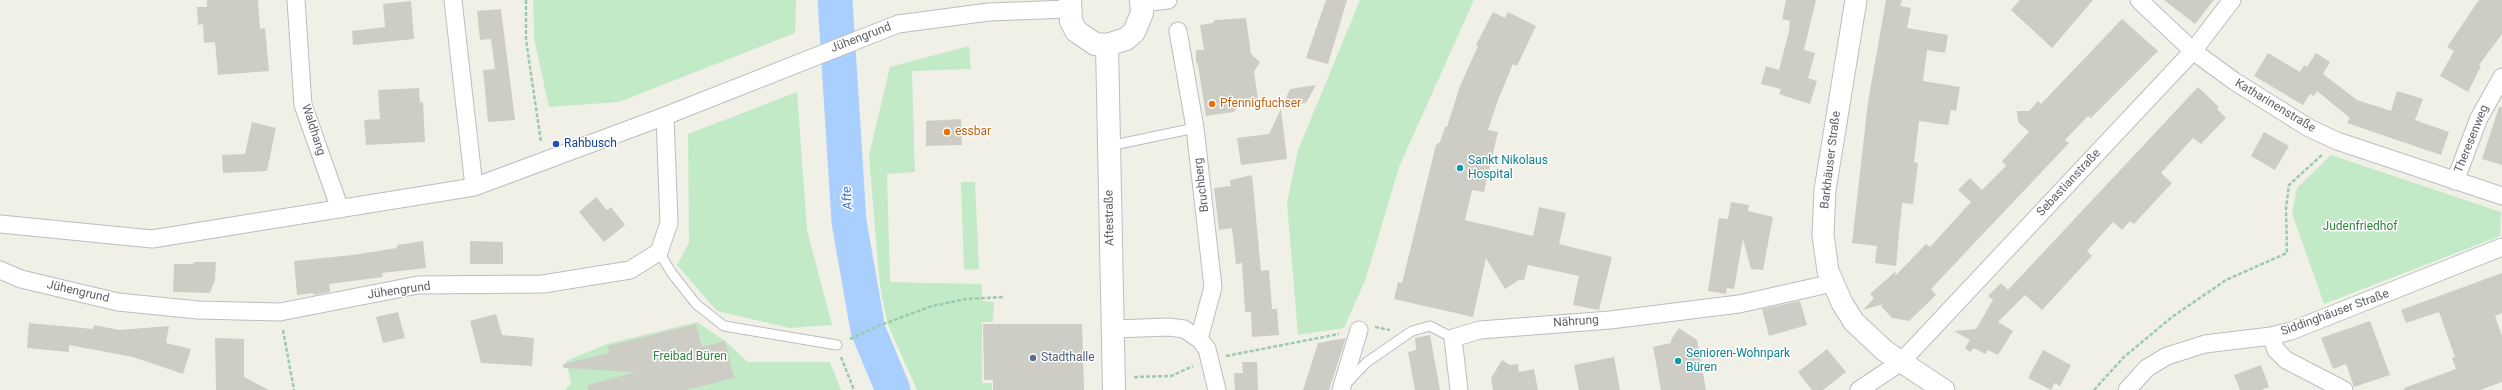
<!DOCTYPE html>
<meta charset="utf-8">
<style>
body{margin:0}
canvas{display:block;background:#f1f0e7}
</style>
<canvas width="2502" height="390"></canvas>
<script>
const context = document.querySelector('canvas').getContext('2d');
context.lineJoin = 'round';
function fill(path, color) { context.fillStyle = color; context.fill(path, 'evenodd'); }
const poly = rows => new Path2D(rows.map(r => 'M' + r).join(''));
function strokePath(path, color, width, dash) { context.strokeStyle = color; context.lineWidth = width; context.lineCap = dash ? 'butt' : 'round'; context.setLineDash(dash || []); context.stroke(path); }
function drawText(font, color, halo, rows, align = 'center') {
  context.font = font + ' Roboto,sans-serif'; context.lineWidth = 3; context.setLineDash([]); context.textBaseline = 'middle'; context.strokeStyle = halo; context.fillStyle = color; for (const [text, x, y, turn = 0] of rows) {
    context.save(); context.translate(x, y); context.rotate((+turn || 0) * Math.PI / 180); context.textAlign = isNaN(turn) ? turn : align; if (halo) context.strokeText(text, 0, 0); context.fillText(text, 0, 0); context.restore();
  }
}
const green = poly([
 [533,0,796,0,795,33,619,102,549,107,534,38],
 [1360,0,1474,0,1399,167,1366,278,1344,328,1298,335,1287,203,1298,150],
 [969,46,971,69,912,71,915,172,887,174,890,282,982,284,982,301,994,302,993,322,982,322,982,383,992,383,992,390,917,390,888,325,882,297,879,277,869,155,890,67],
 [797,92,807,230,832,325,790,328,717,311,677,265,689,243,688,134],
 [2331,155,2501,212,2500,236,2324,304,2292,213,2297,188],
 [961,182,975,182,979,269,964,270],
 [697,322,725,341,748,362,830,362,841,390,565,390,571,383,566,361,607,344]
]);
const river = poly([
 [835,0,849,222,868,330,893,390]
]);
const building = poly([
 [207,0,258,0,260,29,265,28,269,71,218,75,215,42,204,43,203,24,198,25,197,7,207,7],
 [1326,0,1347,0,1328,64,1306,58],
 [1786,0,1816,0,1804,50,1815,53,1808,78,1817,81,1810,104,1779,94,1781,89,1761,84,1766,66,1779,70,1789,31,1790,21,1782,19],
 [1886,0,1902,0,1900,6,1911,8,1907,28,1948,35,1945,53,1927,50,1923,81,1960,87,1956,111,1951,110,1948,125,1919,121,1914,162,1918,163,1913,204,1902,203,1896,266,1875,263,1877,246,1852,243,1868,102],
 [2020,0,2093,0,2052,48,2011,10],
 [2164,0,2214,0,2195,24],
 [2479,0,2502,0,2502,34,2479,65,2481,66,2468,92,2440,76,2454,51,2447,47],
 [411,1,414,39,353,45,352,31,385,27,383,4],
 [501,9,515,120,488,122,483,70,495,69,491,39,480,40,477,11],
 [1493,12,1505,18,1508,12,1536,26,1517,66,1513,64,1498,100,1488,130,1498,132,1484,192,1472,190,1465,220,1533,236,1539,207,1566,213,1559,244,1612,257,1599,310,1573,305,1579,276,1528,265,1524,280,1519,280,1505,289,1486,258,1473,317,1394,299,1398,282,1402,283,1436,145,1440,142,1445,127,1447,127,1460,86,1478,46,1476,45],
 [1246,18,1251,54,1260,62,1254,72,1258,99,1242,102,1234,112,1206,116,1198,65,1196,62,1196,50,1204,50,1200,25,1213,23,1215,20],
 [2122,19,2158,51,2091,118,2088,116,2065,140,2069,143,1931,289,1936,295,1909,321,1892,318,1881,306,1883,304,1863,310,1874,298,1870,294,1896,271,1895,276,1926,244,1930,247,1971,202,1958,190,1970,178,1982,190,2006,166,2002,161,2029,132,2018,122,2017,111,2029,111,2038,101,2041,104],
 [2268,53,2300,72,2304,65,2307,67,2316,53,2330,62,2323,74,2357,100,2391,111,2397,91,2423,99,2415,120,2449,132,2441,155,2347,123,2350,118,2317,91,2314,96,2310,94,2303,105,2254,76],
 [1316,85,1306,103,1282,107,1290,89],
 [2198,87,2219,107,2217,109,2226,118,2201,144,2193,138,2161,173,2172,183,2134,224,2130,221,2122,230,2113,222,2087,251,2092,256,2042,310,2025,295,1998,322,2013,331,1998,355,1988,350,1985,354,1974,348,1970,352,1965,348,1970,340,1954,331,1976,329,1993,300,1988,296,2001,283,2008,290],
 [419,88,420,103,423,102,425,142,366,145,364,120,380,119,378,90],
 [2499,107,2502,107,2502,165,2482,159],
 [1281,109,1287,159,1241,165,1237,138,1269,134],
 [961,119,962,145,926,146,926,121],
 [252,122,276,128,267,171,223,173,222,155,245,154],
 [2264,132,2289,146,2275,170,2251,156],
 [1252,175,1261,271,1269,270,1272,309,1277,309,1279,335,1252,337,1251,312,1245,312,1242,263,1236,264,1232,228,1219,230,1214,188,1231,186,1230,180],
 [596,197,607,210,611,207,625,225,604,242,579,212],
 [1731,202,1749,205,1748,211,1773,217,1763,270,1751,269,1743,239,1734,289,1727,288,1726,294,1708,291,1719,218,1728,219],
 [423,241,426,268,382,273,383,277,329,284,330,292,313,295,313,293,297,295,294,261,353,255,397,248,397,245],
 [470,241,503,242,503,264,470,264],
 [193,262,216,262,215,280,210,293,173,292,174,264,194,264],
 [2502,273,2502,313,2495,316,2502,336,2502,382,2480,390,2404,390,2404,388,2456,369,2452,358,2455,357,2439,312,2406,323,2401,310],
 [1800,301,1807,325,1769,336,1762,309],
 [398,312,405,338,383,343,376,317],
 [496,314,502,335,534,338,532,366,481,363,470,321],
 [2370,321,2390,375,2354,387,2346,364,2333,369,2321,338],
 [29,323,93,329,94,325,119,330,169,326,166,343,191,349,183,374,133,357,69,345,69,352,27,348],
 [696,324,702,347,725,341,734,378,686,390,588,390,588,385,636,372,564,368,563,364,609,353,608,346],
 [983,324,1082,324,1084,390,993,390,993,380,984,380],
 [1679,328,1697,340,1706,390,1661,390,1653,347,1671,343,1671,340],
 [1430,335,1440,390,1415,390,1408,352,1416,350,1415,338],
 [215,338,244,339,244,377,269,390,216,390],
 [1346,338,1329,390,1303,390,1318,343],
 [1827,349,1846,372,1823,390,1812,390,1798,372],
 [2043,350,2071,365,2060,386,2055,383,2051,390,2028,378],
 [1614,357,1620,390,1579,390,1574,365],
 [1502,360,1510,365,1518,364,1519,372,1534,369,1538,390,1493,390,1491,378],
 [1242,362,1257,362,1258,390,1235,390,1234,373,1243,373],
 [2261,365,2269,387,2261,390,2240,390,2234,375]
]);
const path = poly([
 [526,0,526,40,541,142],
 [1375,327,1390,330],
 [283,330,294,390],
 [850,339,881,325,932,306,966,299,1004,297],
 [1226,356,1339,334],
 [841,357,854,390],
 [1134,377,1171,376,1193,366],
 [2094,390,2124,357,2172,317,2226,280,2287,253,2286,208,2289,185,2323,154]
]);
const service = poly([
 [1109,146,1195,128],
 [659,252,671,272,696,304,724,326,837,345],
 [1347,383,1367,362,1412,331,1430,326,1453,338]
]);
const minor = poly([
 [296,0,303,105,340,209],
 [453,0,474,187],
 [2139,0,2193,51,2234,81,2309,128,2337,141,2502,196],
 [1142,3,1168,0],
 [1178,31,1195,128,1213,287,1199,339],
 [2455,181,2479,118,2502,77],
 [0,224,152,239,474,187,665,116,898,24,989,12,1069,9],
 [0,270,21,279,118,302,198,310,280,312,418,285,543,284,630,270,659,252,669,223,665,116],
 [1113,329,1169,327,1184,329,1199,339,1207,349,1217,390],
 [2271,336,2276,350,2286,360,2344,390],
 [1341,390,1359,330],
 [1459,390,1453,338,1480,330,1610,320,1739,304,1833,283],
 [1859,390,1901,362,2193,51,2232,0],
 [2127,390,2147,368,2167,356,2205,344,2271,336,2291,331,2502,247]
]);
const tertiary = poly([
 [1856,0,1825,190,1823,235,1828,271,1842,303,1854,322,1885,351,1944,390]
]);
const secondary = poly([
 [1070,0,1071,21,1076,31,1095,44,1107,45,1126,39,1134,32,1142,13,1141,0],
 [1107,45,1114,390]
]);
const markers = [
 [1212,104,4,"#e8710a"],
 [947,132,4,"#e8710a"],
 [556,144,4,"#1a4fb4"],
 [1460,168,4,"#0f9aa8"],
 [1033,358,4,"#5c6f8a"],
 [1678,361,4,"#0f9aa8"]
];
const streetNames = [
 ["Jühengrund",861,38,-21],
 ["Katharinenstraße",2275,106,31],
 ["Waldhang",313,130,72],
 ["Theresenweg",2472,139,-68],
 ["Barkhäuser Straße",1831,160,-83],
 ["Sebastianstraße",2069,183,-47],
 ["Bruchberg",1202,185,-97],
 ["Aftestraße",1110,218,-91],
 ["Jühengrund",399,291,-8],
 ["Jühengrund",78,292,13],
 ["Siddinghäuser Straße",2335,313,-20],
 ["Nährung",1576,322,-4]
];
const foodNames = [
 ["Pfennigfuchser",1220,104],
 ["essbar",955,132]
];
const transitNames = [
 ["Rahbusch",564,144]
];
const cultureNames = [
 ["Sankt Nikolaus",1468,161],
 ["Hospital",1468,175],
 ["Senioren-Wohnpark",1686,354],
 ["Büren",1686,368]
];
const parkNames = [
 ["Judenfriedhof",2360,227],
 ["Freibad Büren",690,357]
];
const serviceNames = [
 ["Stadthalle",1041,358]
];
const waterNames = [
 ["Afte",848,198,-94]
];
fill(green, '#c2eac7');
strokePath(river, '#a9cfff', 35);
fill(building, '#cecdc5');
strokePath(service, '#bbbdc3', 11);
strokePath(minor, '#bbbdc3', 19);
strokePath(tertiary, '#bbbdc3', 23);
strokePath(secondary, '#bcbec5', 24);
strokePath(path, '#9acbae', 2.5, [4, 2]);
strokePath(service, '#fff', 9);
strokePath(minor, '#fff', 17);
strokePath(tertiary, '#fff', 21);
strokePath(secondary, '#fff', 22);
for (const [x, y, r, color] of markers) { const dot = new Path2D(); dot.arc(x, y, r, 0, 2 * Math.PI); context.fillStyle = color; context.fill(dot); strokePath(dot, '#fff', 1.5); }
drawText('12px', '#5e6168', '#fff', streetNames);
drawText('12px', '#c56008', '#fff', foodNames, 'left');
drawText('12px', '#164399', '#fff', transitNames, 'left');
drawText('12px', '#0d838f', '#fff', cultureNames, 'left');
drawText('12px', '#30853d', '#fff', parkNames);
drawText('12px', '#4e5e75', '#fff', serviceNames, 'left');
drawText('italic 13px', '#4275cc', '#fff', waterNames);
</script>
